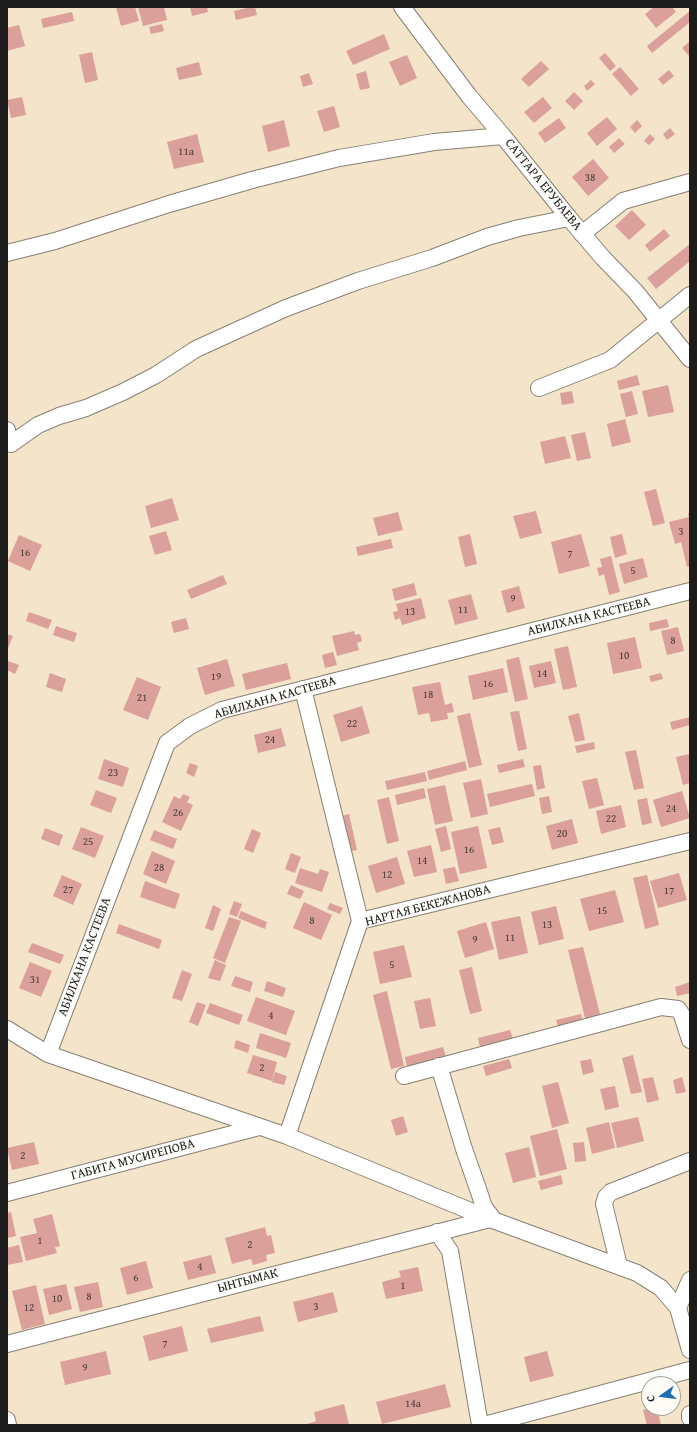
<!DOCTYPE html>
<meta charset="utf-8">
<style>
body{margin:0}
#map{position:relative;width:697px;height:1432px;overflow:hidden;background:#f3e4ca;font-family:"Gentium Book Plus",serif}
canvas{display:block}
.frame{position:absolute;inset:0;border:8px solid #1c1c1c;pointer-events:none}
.north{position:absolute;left:641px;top:1376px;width:40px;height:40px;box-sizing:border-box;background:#fdfcf7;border:1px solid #a3a29f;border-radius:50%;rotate:256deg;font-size:11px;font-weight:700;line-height:16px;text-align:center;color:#1c1c1c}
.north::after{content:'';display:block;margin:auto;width:14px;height:18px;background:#1f6fb2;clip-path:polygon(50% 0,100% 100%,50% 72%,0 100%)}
</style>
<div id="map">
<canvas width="697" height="1432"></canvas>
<div class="frame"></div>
<div class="north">С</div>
</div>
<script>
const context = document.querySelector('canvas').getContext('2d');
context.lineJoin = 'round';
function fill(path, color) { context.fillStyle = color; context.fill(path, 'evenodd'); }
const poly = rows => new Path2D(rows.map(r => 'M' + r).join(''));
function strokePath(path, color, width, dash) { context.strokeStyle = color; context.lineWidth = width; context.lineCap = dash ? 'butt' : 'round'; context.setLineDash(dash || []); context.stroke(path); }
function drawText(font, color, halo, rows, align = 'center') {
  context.font = font + ' "Gentium Book Plus",serif'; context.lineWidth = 3; context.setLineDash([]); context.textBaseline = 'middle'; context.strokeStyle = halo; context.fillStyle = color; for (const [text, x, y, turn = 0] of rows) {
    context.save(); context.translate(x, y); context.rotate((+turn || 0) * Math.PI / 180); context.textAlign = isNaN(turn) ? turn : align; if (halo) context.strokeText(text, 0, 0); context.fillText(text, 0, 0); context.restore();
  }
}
const building = poly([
 [116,7,135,7,139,21,121,26],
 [138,7,164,7,167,20,143,26],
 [190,7,207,7,208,12,192,16],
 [251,7,255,7,257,15,236,20,234,11],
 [654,7,672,7,676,12,656,28,645,14],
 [690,11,690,22,652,53,647,46],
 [72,12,74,21,43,28,41,19],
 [162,24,164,31,151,34,149,27],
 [19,25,25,46,7,51,7,28],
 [384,34,390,49,353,65,346,51],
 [690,41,690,57,682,48],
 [92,52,98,80,85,83,79,55],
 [605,53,616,66,610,71,599,58],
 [407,55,417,78,400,86,389,62],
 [541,61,549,69,529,87,521,79],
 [199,62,202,75,179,80,176,68],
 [620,67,639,89,631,96,612,74],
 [669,70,674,76,663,85,658,79],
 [366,71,370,88,360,90,356,74],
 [309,73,313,84,303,87,300,76],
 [591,80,595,84,587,91,584,86],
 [574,92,583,101,574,110,565,101],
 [22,97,26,115,11,118,7,100],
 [543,97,552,108,534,123,524,112],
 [334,106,340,127,324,132,317,111],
 [607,117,617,129,597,146,587,133],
 [559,118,566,128,545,143,538,133],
 [284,120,290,146,268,152,262,126],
 [637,120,642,126,635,133,630,127],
 [670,128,675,134,667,140,663,134],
 [197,134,204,162,174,169,167,142],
 [650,134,655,139,649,145,644,141],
 [619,138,625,144,614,153,609,147],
 [593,159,609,178,588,196,572,177],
 [632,210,646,225,629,240,615,226],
 [664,229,670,236,650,252,645,245],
 [690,244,690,261,656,289,647,278],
 [637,375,640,385,619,390,617,381],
 [668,385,674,412,648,417,642,391],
 [572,391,574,403,562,405,560,393],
 [632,391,638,414,626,417,620,394],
 [625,419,631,442,612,447,607,424],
 [585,432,591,458,577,461,571,435],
 [565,436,571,458,545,464,540,442],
 [656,489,665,523,653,526,644,492],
 [172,498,179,520,151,528,145,506],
 [536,511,542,533,520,539,513,516],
 [398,512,403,530,378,536,373,518],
 [688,513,690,513,690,566,687,567,681,542,675,544,669,522,689,517],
 [166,531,172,550,155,555,149,536],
 [470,534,477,564,465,567,458,537],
 [581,534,590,566,559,574,551,542],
 [622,534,627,554,615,558,610,537],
 [19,535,42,545,30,571,8,561],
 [391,539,393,548,358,556,356,547],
 [611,556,620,592,609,595,604,574,599,576,597,568,602,567,600,559],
 [643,558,648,577,624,584,619,564],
 [223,575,227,584,191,599,187,590],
 [414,583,417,595,395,601,392,589],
 [519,586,525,608,507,613,501,591],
 [471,594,478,619,455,625,448,600],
 [421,598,426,618,402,625,400,618,395,620,393,612,398,611,396,604],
 [29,612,52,620,48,629,26,621],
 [186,618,189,629,174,633,171,622],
 [667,619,669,627,650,631,649,623],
 [56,626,77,633,74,642,53,635],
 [678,627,684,651,667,655,661,631],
 [354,631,355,635,360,634,362,641,357,643,359,650,337,656,332,636],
 [7,634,13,636,7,651],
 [635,637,642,668,613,674,607,643],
 [568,646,577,687,563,690,554,649],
 [333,652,337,665,325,668,322,655],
 [519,657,528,699,515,702,506,660],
 [227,659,235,686,205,695,197,668],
 [8,661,19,665,15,674,7,670],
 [551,661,556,683,534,688,529,666],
 [287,663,291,679,246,690,242,674],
 [503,668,508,692,473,700,468,676],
 [50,673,66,679,62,692,46,687],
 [661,673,663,679,651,682,649,676],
 [137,677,161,687,148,720,123,710],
 [440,682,445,705,452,703,454,712,447,713,448,719,431,722,429,713,418,715,412,687],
 [362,706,370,733,341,742,333,715],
 [519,711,527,749,518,751,510,712],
 [470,713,482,765,469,768,457,716],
 [579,713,585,740,575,742,568,716],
 [690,717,690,725,672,730,670,722],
 [281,728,286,746,258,753,254,735],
 [594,742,595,749,577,753,575,746],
 [636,750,644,788,634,790,625,752],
 [689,754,690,760,690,783,683,785,676,757],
 [104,759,129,768,123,787,98,779],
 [523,759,525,767,499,773,497,765],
 [465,761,467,770,429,780,427,771],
 [190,763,198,766,194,777,186,773],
 [541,765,545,788,537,790,533,766],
 [425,772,427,781,387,790,385,781],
 [597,778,604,805,589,809,582,781],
 [481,779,488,814,471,818,463,783],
 [532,784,535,796,490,807,487,794],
 [445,785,453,821,435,825,427,789],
 [424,788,426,798,397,805,395,795],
 [96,790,117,798,111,813,90,805],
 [682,791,690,818,661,827,653,800],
 [183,794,190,797,187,802,193,805,181,831,162,822,174,796,180,799],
 [549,796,552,812,542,814,539,798],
 [389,797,399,841,387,844,377,800],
 [647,798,652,823,642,825,637,800],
 [621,805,626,827,601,834,596,811],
 [349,814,357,850,346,852,338,817],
 [572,819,578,843,552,850,546,826],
 [446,826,451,849,441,852,435,829],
 [478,826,487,868,460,874,451,832],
 [81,827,104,836,95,858,72,849],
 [500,827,504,842,492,845,488,830],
 [45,828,63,835,59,846,41,839],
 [252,829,261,833,253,853,244,849],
 [154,830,177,839,173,849,150,840],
 [431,845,437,872,414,877,407,851],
 [152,851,175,861,166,884,143,874],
 [291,853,301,857,295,873,285,869],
 [397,857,405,884,376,893,368,866],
 [455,867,459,881,446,884,443,869],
 [300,868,318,874,320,869,329,872,322,892,295,883],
 [679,873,687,900,658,908,650,881],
 [62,875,82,884,73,905,53,896],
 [647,875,659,925,645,929,633,878],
 [145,881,180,894,175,909,140,897],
 [291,885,304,891,300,899,287,894],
 [615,890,624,922,589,931,580,899],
 [234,901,242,904,237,917,229,914],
 [304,902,332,915,321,940,293,928],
 [330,903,343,908,340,914,327,909],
 [213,905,221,909,213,931,205,928],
 [556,906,564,939,539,945,531,912],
 [241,911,267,922,265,929,238,918],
 [520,916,528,953,499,960,491,922],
 [229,917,241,921,225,963,213,958],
 [486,922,494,949,465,958,457,931],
 [119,924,162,940,159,949,116,933],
 [32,943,64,955,60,964,28,952],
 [404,945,412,977,380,984,373,952],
 [583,947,601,1018,586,1022,568,950],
 [215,960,226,965,220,981,208,978],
 [30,962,52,971,41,997,19,988],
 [472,967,482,1011,470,1014,459,970],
 [182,970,192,974,182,1001,172,998],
 [235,976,253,982,250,992,231,986],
 [267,981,286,988,283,997,264,991],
 [690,982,690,993,677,996,675,987],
 [387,991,404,1066,391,1069,373,995],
 [256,997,295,1011,286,1035,247,1021],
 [430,998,436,1026,420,1029,414,1001],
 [197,1002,206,1005,198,1026,189,1022],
 [210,1003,243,1015,239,1025,206,1013],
 [581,1014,583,1023,559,1030,556,1020],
 [510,1030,513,1039,480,1047,478,1038],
 [260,1033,291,1043,286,1058,256,1048],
 [236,1040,250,1045,248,1053,234,1048],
 [443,1047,446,1057,407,1067,405,1057],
 [253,1055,277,1062,272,1081,247,1073],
 [633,1055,642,1092,631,1094,622,1058],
 [509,1059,512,1068,486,1076,483,1066],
 [591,1059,594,1072,583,1075,580,1061],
 [275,1072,287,1076,284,1085,272,1082],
 [653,1077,659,1100,647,1103,642,1079],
 [682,1077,686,1092,676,1094,673,1080],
 [558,1082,569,1123,552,1128,542,1086],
 [615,1086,619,1107,605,1110,600,1089],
 [403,1116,408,1132,396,1136,391,1120],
 [638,1117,644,1141,617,1148,611,1123],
 [609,1122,615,1148,592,1154,586,1128],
 [557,1129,567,1169,540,1176,530,1136],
 [34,1142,39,1164,12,1170,7,1148],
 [584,1142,586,1161,575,1162,573,1143],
 [529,1147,536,1177,513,1183,505,1153],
 [561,1175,563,1184,541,1190,538,1181],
 [11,1212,16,1236,7,1238,7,1213],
 [52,1214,60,1246,55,1247,57,1253,26,1261,20,1237,37,1233,33,1219],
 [265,1227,267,1236,271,1235,275,1253,266,1255,267,1261,253,1265,251,1259,232,1264,225,1238],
 [19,1245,23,1262,7,1265,7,1248],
 [211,1255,216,1273,188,1280,183,1262],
 [146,1261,153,1288,127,1295,120,1268],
 [418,1267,423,1291,386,1299,382,1282,401,1277,399,1271],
 [98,1282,103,1307,80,1312,74,1287],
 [66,1284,72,1309,49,1315,43,1289],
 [36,1285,45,1324,22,1330,12,1291],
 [333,1292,338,1312,298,1322,293,1302],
 [260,1316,264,1331,211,1343,207,1329],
 [182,1326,188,1351,149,1361,143,1336],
 [106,1351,111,1374,65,1385,60,1362],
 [547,1351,554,1376,530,1382,524,1357],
 [445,1384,451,1407,382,1424,376,1402],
 [344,1404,349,1425,307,1425,307,1424,316,1421,314,1412],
 [652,1408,657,1408,661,1425,647,1425,643,1410]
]);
const minor = poly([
 [402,7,469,96,503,136,569,218,603,258,635,291,690,359],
 [582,234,623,201,690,182],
 [7,253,55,241,169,204,252,180,339,158,434,142,503,136],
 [539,388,610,360,690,295],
 [7,430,11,444],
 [11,444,38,425,59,416,86,408,123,392,156,375,196,349,286,308,358,281,432,258,487,237,519,228,569,218],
 [303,689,360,921],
 [360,921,690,841],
 [7,1029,48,1054,287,1136,490,1219,637,1273,661,1288,678,1308,690,1350],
 [48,1054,167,743,190,726,222,710,265,699,690,591],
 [439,1066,464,1149,478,1189,484,1207,493,1219],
 [404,1076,661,1007,678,1009,682,1015,690,1040],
 [287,1136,360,921],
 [7,1193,259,1127],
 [437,1232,450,1251,480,1425],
 [619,1266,604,1204,606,1197,611,1192,690,1161],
 [678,1308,690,1280],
 [7,1344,490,1219],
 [690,1414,690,1418],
 [7,1420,8,1425],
 [484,1425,690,1370]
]);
const numberNames = [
 ["11а",186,152],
 ["38",590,178],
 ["3",681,532],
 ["16",25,553],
 ["7",570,554],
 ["5",633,571],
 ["9",513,599],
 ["11",463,610],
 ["13",410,612],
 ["8",673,641],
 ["10",624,656],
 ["14",542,674],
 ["19",216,677],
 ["16",488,684],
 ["18",428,695],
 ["21",142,698],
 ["22",352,724],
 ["24",270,740],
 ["23",113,773],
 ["24",671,809],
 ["26",178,813],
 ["22",611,819],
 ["20",562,834],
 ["25",88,842],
 ["16",469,850],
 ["14",422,861],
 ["28",159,868],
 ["12",387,875],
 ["27",68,890],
 ["17",669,891],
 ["15",602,911],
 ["8",312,921],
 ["13",547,925],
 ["11",510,938],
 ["9",475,940],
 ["5",392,965],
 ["31",35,980],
 ["4",271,1016],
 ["2",262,1068],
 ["2",23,1156],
 ["1",40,1241],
 ["2",250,1245],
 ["4",200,1267],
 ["6",136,1278],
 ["1",403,1286],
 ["8",89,1297],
 ["10",57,1299],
 ["3",316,1307],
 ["12",29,1308],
 ["7",165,1344],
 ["9",85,1368],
 ["14а",413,1404]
];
const streetNames = [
 ["САТТАРА ЕРУБАЕВА",543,185,51],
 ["АБИЛХАНА КАСТЕЕВА",589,617,-14],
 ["АБИЛХАНА КАСТЕЕВА",275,698,-16],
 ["НАРТАЯ БЕКЕЖАНОВА",428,906,-15],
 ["АБИЛХАНА КАСТЕЕВА",85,957,-69],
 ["ГАБИТА МУСИРЕПОВА",133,1160,-15],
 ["ЫНТЫМАК",248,1281,-15]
];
fill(building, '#daa099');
strokePath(minor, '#888073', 18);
strokePath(minor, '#fff', 16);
drawText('11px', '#4c3d3b', null, numberNames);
drawText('13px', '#1c1c1c', '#fdfcf7', streetNames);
</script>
